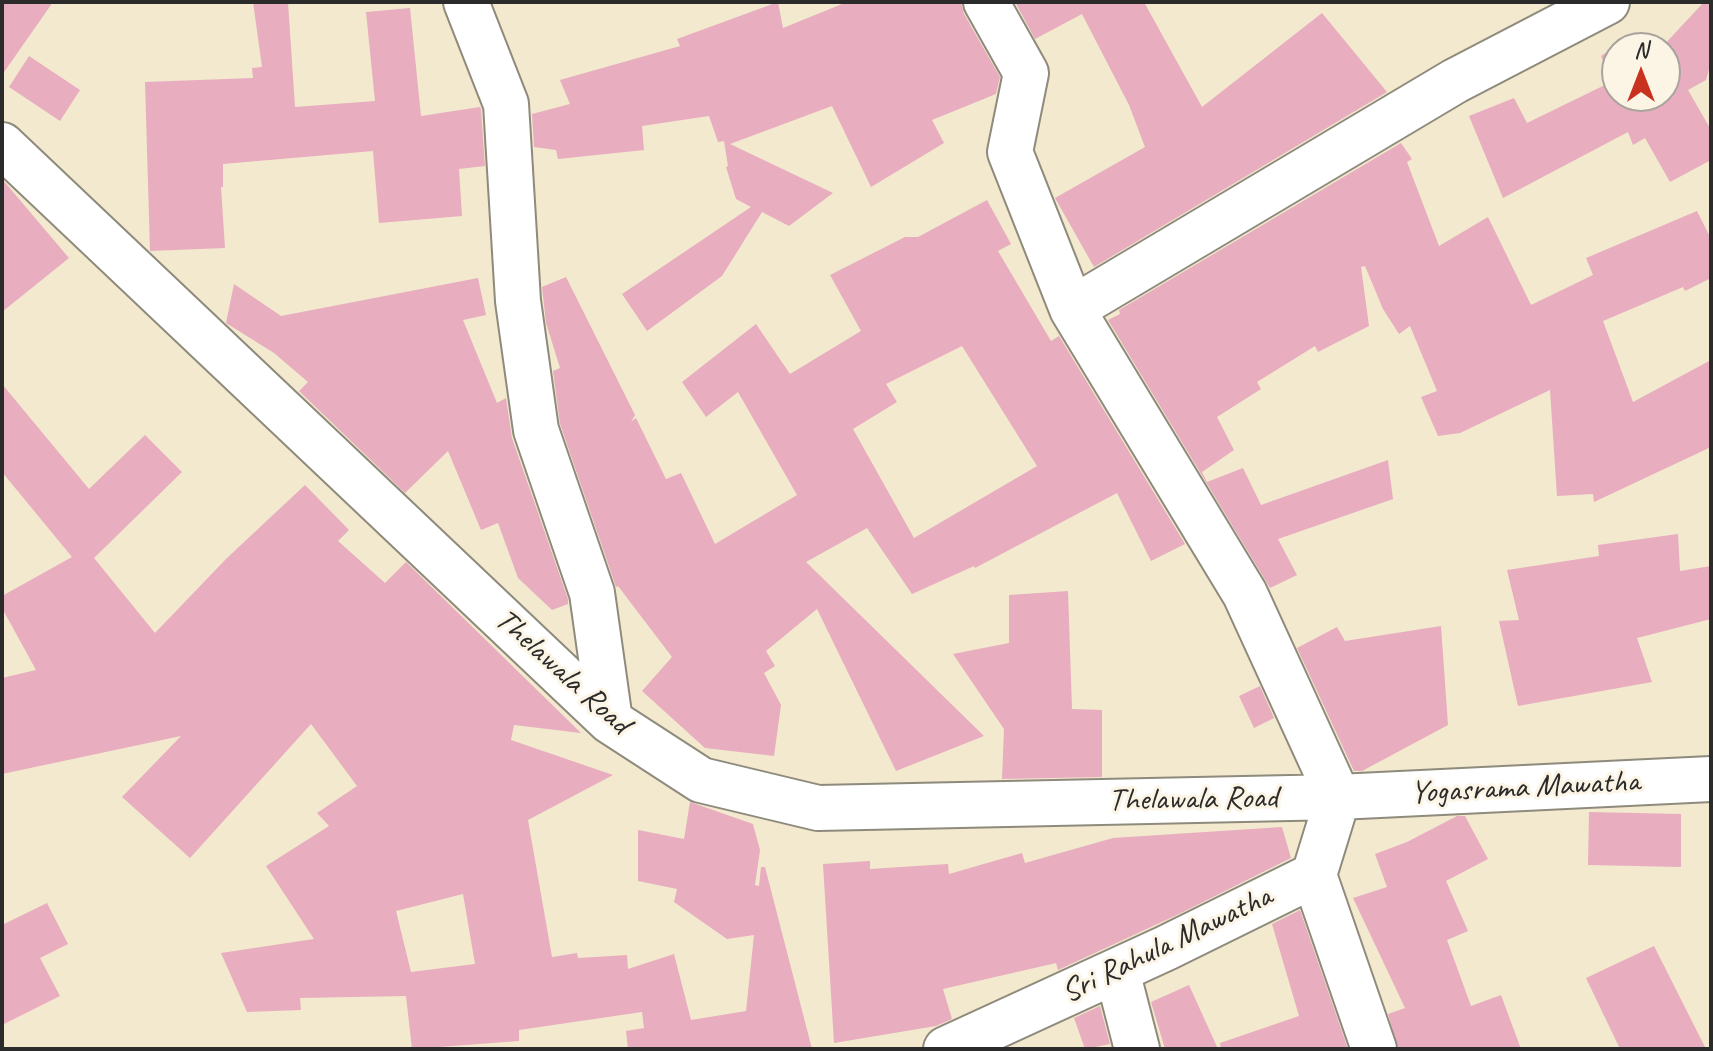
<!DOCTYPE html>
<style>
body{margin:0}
#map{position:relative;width:1713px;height:1051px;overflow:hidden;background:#f2e9ce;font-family:Caveat,sans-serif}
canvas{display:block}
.frame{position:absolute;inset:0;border:4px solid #2b2b2b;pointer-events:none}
.north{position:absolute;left:1601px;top:32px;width:80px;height:80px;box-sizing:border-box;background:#fcf5e5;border:2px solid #a8a49b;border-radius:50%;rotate:0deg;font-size:22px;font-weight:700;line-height:32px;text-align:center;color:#2b2b2b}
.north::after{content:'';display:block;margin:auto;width:28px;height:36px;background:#c8321e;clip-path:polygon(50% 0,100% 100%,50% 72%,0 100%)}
</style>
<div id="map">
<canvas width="1713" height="1051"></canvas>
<div class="frame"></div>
<div class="north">N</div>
</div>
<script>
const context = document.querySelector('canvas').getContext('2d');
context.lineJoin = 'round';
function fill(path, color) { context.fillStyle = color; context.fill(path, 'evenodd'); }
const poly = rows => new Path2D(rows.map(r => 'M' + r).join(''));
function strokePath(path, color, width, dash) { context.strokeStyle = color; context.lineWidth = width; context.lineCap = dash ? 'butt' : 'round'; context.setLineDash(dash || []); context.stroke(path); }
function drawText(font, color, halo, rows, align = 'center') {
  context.font = font + ' Caveat,sans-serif'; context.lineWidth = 6; context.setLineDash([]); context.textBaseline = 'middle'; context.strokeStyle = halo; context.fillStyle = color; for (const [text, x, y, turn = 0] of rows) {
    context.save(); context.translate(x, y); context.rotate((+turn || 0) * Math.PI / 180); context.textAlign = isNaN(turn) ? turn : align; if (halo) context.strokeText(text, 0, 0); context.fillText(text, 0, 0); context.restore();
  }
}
const building = poly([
 [2,2,53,2,2,75],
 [253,2,288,2,295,107,375,101,366,12,410,8,421,116,480,107,481,109,485,166,459,169,462,216,379,223,373,151,223,164,223,187,221,187,225,248,150,251,145,82,253,78,252,68,262,67],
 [778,2,783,28,847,2,961,2,964,14,1000,77,996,94,932,120,944,143,871,187,832,106,730,144,833,193,789,226,762,212,722,276,647,331,622,294,751,207,736,199,726,167,728,166,724,141,718,142,709,116,642,126,644,150,558,159,556,150,534,147,532,114,570,104,560,80,680,46,677,39],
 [1015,2,1144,2,1202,107,1322,13,1387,92,1094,267,1055,198,1145,147,1129,105,1082,14,1035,39],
 [1704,2,1711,2,1711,62,1706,80,1688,90,1711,130,1711,160,1670,182,1645,138,1633,145,1628,132,1503,198,1469,116,1514,98,1527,123,1611,82,1601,56,1636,32,1643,48,1617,48,1617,96,1665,96,1665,48,1661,48],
 [29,56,80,90,60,121,9,87],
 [1401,143,1412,159,1407,162,1439,246,1488,217,1531,305,1593,275,1586,258,1697,211,1711,239,1711,278,1685,291,1683,287,1603,321,1633,402,1711,360,1711,447,1594,502,1593,494,1557,496,1550,390,1460,433,1438,436,1421,397,1437,391,1410,326,1399,334,1383,309,1365,266,1361,267,1369,326,1318,352,1315,346,1257,382,1261,389,1217,417,1234,450,1202,472,1207,482,1243,468,1261,505,1388,460,1393,499,1278,539,1297,575,1270,588,1108,320,1120,314,1119,310],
 [2,179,69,258,2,312],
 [987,200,1011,244,998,251,1051,341,1059,336,1185,544,1151,561,1117,493,975,568,974,566,912,594,867,528,806,562,984,736,896,771,817,609,766,651,775,666,764,673,781,705,774,756,705,748,642,691,672,657,618,586,616,587,560,424,553,371,560,368,546,323,542,287,566,277,635,415,631,422,636,418,666,479,681,473,715,544,797,495,738,392,706,417,682,382,756,324,790,374,861,331,830,275,905,237,918,237],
 [962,346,1037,466,914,538,853,429,897,402,886,384],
 [478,278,486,315,463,320,497,403,506,398,512,438,568,599,568,604,552,610,518,578,498,523,481,530,448,451,405,493,299,391,308,382,274,353,226,323,234,284,281,316],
 [2,384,89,489,145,435,182,472,94,558,155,633,226,559,305,485,349,530,338,541,385,583,406,562,581,733,514,725,511,740,613,775,528,820,552,957,577,953,578,958,627,955,628,969,674,954,691,1020,746,1011,754,935,727,939,674,902,677,889,638,881,638,830,684,839,690,802,753,824,760,850,755,885,759,886,761,867,765,867,812,1049,628,1049,626,1031,644,1028,642,1012,519,1030,519,1041,412,1049,406,996,300,998,301,1010,247,1012,221,953,314,939,266,866,329,826,317,813,357,786,311,724,190,858,122,797,181,736,2,774,2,678,36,670,2,608,2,596,72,557,2,472],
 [463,894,475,964,411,972,396,911],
 [1678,534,1680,571,1711,566,1711,619,1637,638,1652,682,1518,706,1499,621,1519,620,1507,570,1599,556,1598,545],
 [1068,591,1072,709,1102,710,1102,777,1002,779,1004,729,953,654,1009,643,1009,595],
 [1441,626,1448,725,1362,771,1354,771,1297,648,1337,627,1345,641],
 [1260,686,1274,718,1254,728,1239,696],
 [1589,812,1681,814,1681,867,1588,865],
 [1457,816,1465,816,1488,859,1446,881,1468,931,1447,940,1471,1006,1501,995,1521,1049,1398,1049,1388,1014,1405,1008,1353,898,1387,887,1375,854,1407,842],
 [1282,827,1291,858,1179,914,1058,970,1056,963,943,989,952,1019,936,1026,834,1043,823,864,870,861,870,869,948,864,949,874,1022,853,1025,863,1113,838],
 [47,903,68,944,40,958,60,996,2,1025,2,925],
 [1300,910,1348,1049,1221,1049,1220,1043,1299,1016,1272,924],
 [1654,946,1706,1049,1620,1049,1586,978],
 [1189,985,1218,1049,1165,1049,1151,1002],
 [1100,1006,1110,1044,1085,1049,1074,1018]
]);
const minor = poly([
 [466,2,506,104,518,301,536,430,592,593,610,721],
 [986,2,1026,73,1010,152,1072,309,1245,594,1338,797],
 [2,145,610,721,701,780,818,808,1338,797,1711,779],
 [1072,309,1455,81,1607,2],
 [1314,875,1374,1049],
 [1117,971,1137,1049],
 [946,1049,1166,948,1314,875,1338,797]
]);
const streetNames = [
 ["Thelawala Road",562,672,42],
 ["Yogasrama Mawatha",1525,788,-3],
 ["Thelawala Road",1193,800,-1],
 ["Sri Rahula Mawatha",1167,945,-26]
];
fill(building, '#e8adbf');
strokePath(minor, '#8e8a7c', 48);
strokePath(minor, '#fff', 44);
drawText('32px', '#2b2b2b', '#fcf5e5', streetNames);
</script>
